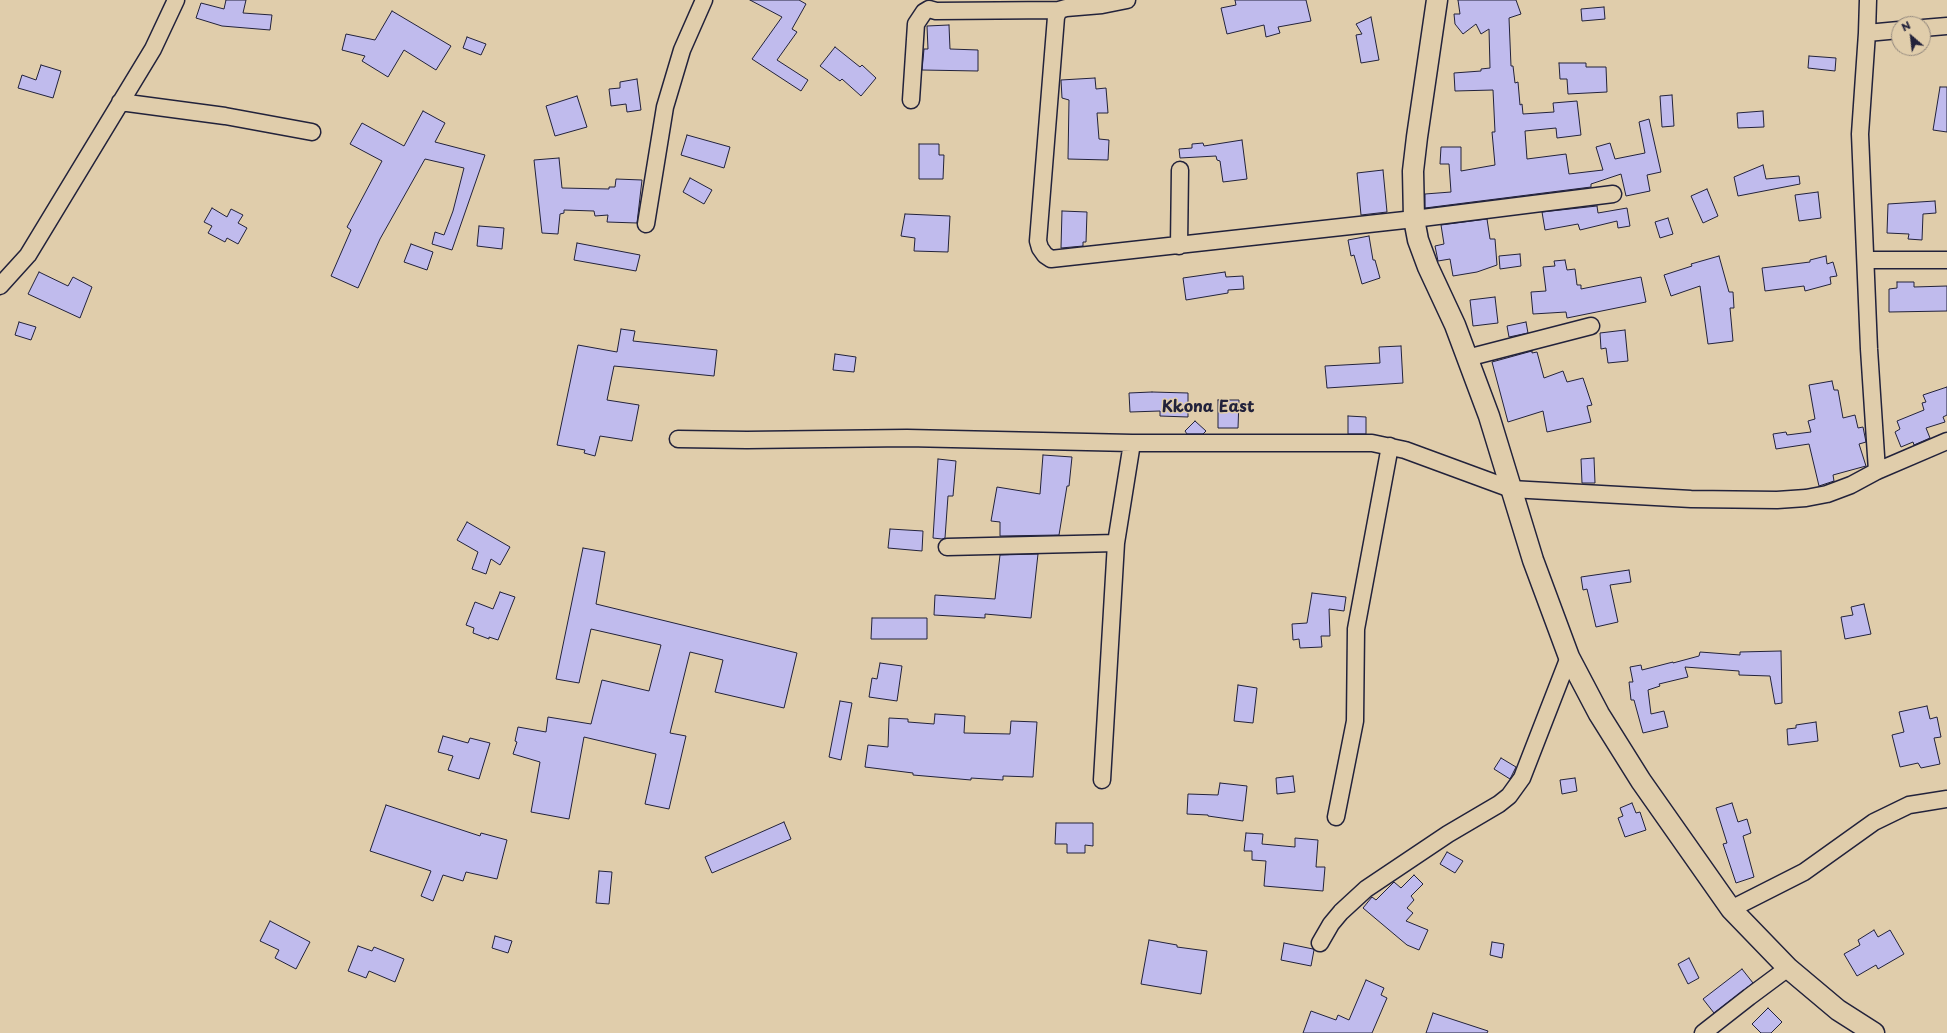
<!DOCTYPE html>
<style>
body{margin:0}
#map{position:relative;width:1947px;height:1033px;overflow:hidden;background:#e0cdab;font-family:"Playpen Sans",sans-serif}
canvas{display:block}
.north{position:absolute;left:1891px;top:16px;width:40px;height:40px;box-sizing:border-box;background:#e0cdab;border:1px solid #94897e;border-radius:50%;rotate:332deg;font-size:11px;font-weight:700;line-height:16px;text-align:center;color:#22223b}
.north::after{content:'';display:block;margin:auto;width:14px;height:18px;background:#22223b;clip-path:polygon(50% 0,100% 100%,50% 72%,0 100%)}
</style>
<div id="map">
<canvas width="1947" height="1033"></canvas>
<div class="north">N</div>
</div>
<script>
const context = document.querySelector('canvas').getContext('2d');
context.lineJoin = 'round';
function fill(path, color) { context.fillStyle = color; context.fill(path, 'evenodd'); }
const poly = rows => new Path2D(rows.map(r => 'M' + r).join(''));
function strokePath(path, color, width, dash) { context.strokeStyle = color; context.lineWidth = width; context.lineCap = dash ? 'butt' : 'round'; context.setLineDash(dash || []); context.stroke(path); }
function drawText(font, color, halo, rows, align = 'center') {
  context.font = font + ' "Playpen Sans",sans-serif'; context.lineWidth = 3; context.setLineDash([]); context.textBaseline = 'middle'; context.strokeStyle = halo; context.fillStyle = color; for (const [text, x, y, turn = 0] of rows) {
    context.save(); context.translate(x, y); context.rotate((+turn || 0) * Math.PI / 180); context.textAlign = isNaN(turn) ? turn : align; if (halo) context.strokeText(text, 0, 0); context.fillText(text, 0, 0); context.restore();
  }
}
const building = poly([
 [226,0,246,0,243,13,272,15,270,30,222,26,196,18,201,3,224,9,226,0],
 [750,0,799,0,806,4,792,29,797,32,777,60,808,80,801,91,752,59,782,17,750,0],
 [1235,0,1306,0,1311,21,1278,27,1280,33,1266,37,1264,25,1227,34,1221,8,1236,5,1235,0],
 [1458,0,1516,0,1521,14,1509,18,1511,66,1513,66,1515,83,1518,82,1520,105,1522,104,1523,114,1554,112,1553,103,1577,101,1581,135,1557,138,1556,128,1525,131,1527,159,1566,154,1569,174,1603,170,1596,147,1610,143,1615,159,1645,153,1639,122,1649,119,1661,172,1647,175,1650,191,1626,196,1621,174,1591,184,1591,187,1425,208,1425,194,1451,192,1449,164,1440,164,1441,147,1461,147,1461,171,1495,165,1492,132,1495,132,1493,90,1455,91,1454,73,1481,71,1481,69,1490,68,1489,29,1481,34,1476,24,1463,34,1455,24,1454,14,1460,14,1458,0],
 [1604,7,1605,19,1582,21,1581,9,1604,7],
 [392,11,451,46,436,70,404,50,388,77,362,61,365,56,342,50,346,34,375,40,392,11],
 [1371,17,1379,60,1361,63,1356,35,1362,34,1356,24,1371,17],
 [949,25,950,49,978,50,978,71,922,70,924,49,928,49,927,26,949,25],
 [467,37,486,44,481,55,463,48,467,37],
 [835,47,860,67,862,65,876,78,861,96,842,79,840,81,820,66,835,47],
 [1809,56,1836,58,1835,71,1808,68,1809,56],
 [1559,63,1586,63,1586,67,1606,67,1607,92,1568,94,1567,79,1560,79,1559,63],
 [41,65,61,71,53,98,18,88,22,75,36,80,41,65],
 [1095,78,1096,89,1106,88,1108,113,1097,113,1099,139,1109,140,1108,160,1068,159,1069,100,1062,98,1061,80,1095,78],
 [637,79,641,110,627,112,626,104,611,106,609,89,620,88,620,82,637,79],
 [1940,87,1947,87,1947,132,1933,130,1940,87],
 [1672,95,1674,126,1662,127,1660,96,1672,95],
 [577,96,587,127,555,136,546,106,577,96],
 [423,111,445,123,435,142,485,155,452,250,432,244,435,232,444,235,453,211,464,168,425,159,380,239,358,288,331,276,351,230,347,227,382,161,350,144,362,123,404,146,423,111],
 [1763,111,1764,127,1738,128,1737,113,1763,111],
 [687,135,730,147,724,168,681,155,687,135],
 [1242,140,1247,179,1223,182,1220,161,1217,160,1216,156,1180,158,1179,149,1192,148,1192,144,1203,143,1204,146,1242,140],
 [919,144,939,144,939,155,944,155,943,179,919,179,919,144],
 [559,158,562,188,609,189,609,187,615,187,616,179,642,180,637,223,607,222,608,215,595,216,594,211,564,210,564,213,560,214,558,234,542,233,534,160,559,158],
 [1763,165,1766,179,1799,176,1800,184,1738,196,1734,177,1763,165],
 [1383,170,1387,212,1361,215,1357,173,1383,170],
 [690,178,712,190,704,204,683,192,690,178],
 [1707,189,1718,216,1703,223,1691,196,1707,189],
 [1818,192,1821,218,1799,221,1795,195,1818,192],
 [1935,201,1936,213,1923,214,1922,240,1908,239,1909,234,1887,233,1888,204,1935,201],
 [1597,206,1598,213,1627,208,1630,226,1618,228,1617,221,1580,230,1578,224,1545,230,1542,212,1597,206],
 [212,208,227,217,231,209,243,215,238,223,247,228,238,244,227,238,225,242,208,233,212,226,204,222,212,208],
 [1062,211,1087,212,1086,242,1083,242,1083,246,1061,248,1062,211],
 [905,214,950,216,948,252,914,251,915,238,901,236,905,214],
 [1668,218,1673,234,1660,238,1655,222,1668,218],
 [1487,219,1490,239,1495,239,1497,265,1477,272,1453,276,1450,259,1438,261,1435,246,1444,244,1441,225,1487,219],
 [479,226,504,228,502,249,477,246,479,226],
 [1369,236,1373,260,1375,260,1380,278,1362,284,1354,255,1351,256,1348,240,1369,236],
 [577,243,640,255,636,271,574,260,577,243],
 [411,244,433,252,427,270,404,262,411,244],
 [1520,254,1521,266,1500,269,1499,256,1520,254],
 [1719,256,1729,292,1733,292,1734,308,1730,308,1733,341,1708,344,1700,286,1671,296,1664,275,1692,266,1691,264,1719,256],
 [1826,256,1827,264,1833,262,1837,276,1830,277,1831,284,1805,291,1804,286,1765,291,1762,268,1810,262,1810,260,1826,256],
 [1565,260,1567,270,1575,269,1577,285,1581,285,1581,289,1641,277,1646,302,1567,318,1566,312,1533,314,1531,292,1546,291,1543,267,1555,266,1554,261,1565,260],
 [39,272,68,286,73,277,92,287,80,318,28,294,39,272],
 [1225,272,1226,277,1243,276,1244,289,1228,290,1228,293,1186,300,1183,278,1225,272],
 [1897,282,1914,282,1914,287,1947,286,1947,311,1889,312,1889,289,1897,288,1897,282],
 [1495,297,1498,323,1473,326,1470,300,1495,297],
 [19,322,36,327,31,340,15,335,19,322],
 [1526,322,1528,333,1509,337,1507,326,1526,322],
 [621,329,635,331,633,341,717,350,714,376,614,366,607,400,639,405,632,441,600,436,595,456,584,453,585,450,557,445,578,345,617,352,621,329],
 [1625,330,1628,361,1608,363,1606,348,1601,349,1600,333,1625,330],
 [1401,346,1403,383,1327,388,1325,366,1380,363,1379,347,1401,346],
 [1532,351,1532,353,1537,352,1544,378,1563,371,1567,382,1583,378,1592,405,1587,406,1591,422,1547,432,1543,411,1508,422,1492,362,1532,351],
 [835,354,856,357,854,372,833,370,835,354],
 [1832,381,1834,390,1838,390,1843,418,1855,415,1858,428,1863,427,1866,442,1859,444,1866,466,1833,475,1834,481,1819,486,1809,444,1776,449,1773,434,1786,432,1787,435,1811,432,1808,421,1815,419,1809,385,1832,381],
 [1947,387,1947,415,1943,417,1945,422,1926,428,1930,438,1914,445,1913,442,1901,447,1895,432,1900,429,1897,421,1924,410,1922,403,1926,402,1923,395,1947,387],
 [1152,392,1188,393,1188,417,1160,416,1160,411,1130,412,1129,393,1152,392],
 [1218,400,1239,400,1238,428,1218,428,1218,400],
 [1348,416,1366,417,1366,434,1348,434,1348,416],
 [1195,421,1206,431,1203,434,1187,434,1185,431,1195,421],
 [1043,455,1072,457,1069,486,1067,486,1059,535,1000,536,1000,522,991,521,997,487,1040,494,1043,455],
 [1594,458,1595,483,1582,483,1581,459,1594,458],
 [938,459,956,461,953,496,948,496,945,538,942,539,933,538,938,459],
 [467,522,510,547,500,565,491,559,486,574,472,569,478,552,457,540,467,522],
 [890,529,923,531,922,551,888,548,890,529],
 [583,548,605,552,596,604,797,653,784,708,715,692,723,660,690,652,670,733,686,736,669,809,645,804,656,754,584,737,569,819,531,812,540,762,513,754,517,742,515,741,518,727,546,732,548,717,591,724,602,680,649,691,661,645,591,629,579,683,556,679,583,548],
 [1038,554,1031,618,985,614,985,618,934,615,935,595,995,599,1000,555,1038,554],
 [1629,570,1631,582,1610,585,1618,622,1596,627,1587,589,1583,590,1581,577,1629,570],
 [500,592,515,597,498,640,489,637,489,639,473,633,474,628,466,625,475,602,493,609,500,592],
 [1312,593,1346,597,1344,611,1329,609,1330,636,1321,636,1322,647,1300,648,1299,639,1293,640,1292,624,1307,623,1312,593],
 [1864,604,1871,634,1845,639,1841,617,1853,615,1851,607,1864,604],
 [872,618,927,618,927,639,871,639,872,618],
 [1781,651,1782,703,1775,704,1770,676,1739,675,1739,671,1685,667,1688,677,1659,684,1660,686,1648,690,1651,714,1664,711,1668,727,1643,733,1634,700,1631,700,1629,682,1633,682,1630,667,1641,665,1642,670,1673,662,1673,663,1699,656,1700,652,1740,655,1740,652,1781,651],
 [880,663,902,666,897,701,869,697,872,678,877,679,880,663],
 [1238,685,1257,688,1253,723,1234,721,1238,685],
 [840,701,852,703,841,760,829,757,840,701],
 [1927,706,1930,719,1937,717,1941,737,1934,738,1940,764,1921,768,1918,763,1900,767,1892,735,1904,732,1899,712,1927,706],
 [935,714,965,716,964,733,1010,734,1011,721,1037,722,1033,777,1003,776,1003,780,971,778,971,780,913,775,913,773,865,767,868,745,888,747,889,718,908,719,908,722,934,724,935,714],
 [1816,722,1818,741,1788,745,1787,729,1796,728,1796,725,1816,722],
 [443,736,468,743,470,738,490,743,479,779,448,770,453,756,438,752,443,736],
 [1501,758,1516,767,1510,779,1494,769,1501,758],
 [1293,776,1295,792,1277,794,1276,778,1293,776],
 [1575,778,1577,791,1562,794,1560,780,1575,778],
 [1220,783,1247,786,1243,821,1208,816,1208,815,1187,814,1188,794,1218,795,1220,783],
 [1632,803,1636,813,1640,812,1646,830,1625,837,1618,818,1623,816,1620,808,1632,803],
 [1732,803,1738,822,1747,819,1751,833,1743,836,1754,877,1736,883,1723,844,1727,843,1716,808,1732,803],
 [386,805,480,836,481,833,507,840,497,879,466,872,463,881,443,875,433,901,421,896,431,871,370,851,386,805],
 [784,822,791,839,712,873,705,857,784,822],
 [1056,823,1093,823,1093,846,1085,845,1085,853,1067,853,1067,844,1055,844,1056,823],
 [1246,833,1263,834,1262,844,1295,847,1295,838,1318,840,1316,867,1325,867,1323,891,1264,886,1266,861,1252,860,1252,851,1244,851,1246,833],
 [1447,852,1463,861,1455,873,1440,864,1447,852],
 [599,871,612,872,609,904,596,903,599,871],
 [1414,875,1423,884,1411,896,1414,900,1407,908,1413,913,1406,921,1428,930,1419,950,1407,945,1363,908,1372,897,1376,900,1394,882,1401,888,1414,875],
 [270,921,310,942,296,969,275,958,279,950,260,941,270,921],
 [1874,930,1878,937,1890,930,1904,954,1878,969,1876,965,1857,976,1844,954,1860,945,1858,940,1874,930],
 [495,936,512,941,508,953,492,948,495,936],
 [1149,940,1177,945,1177,947,1207,951,1201,994,1141,984,1149,940],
 [1492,942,1504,944,1502,958,1490,955,1492,942],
 [1284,943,1313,949,1314,950,1311,966,1281,960,1284,943],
 [358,946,372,951,374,947,404,959,395,982,369,971,366,978,348,971,358,946],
 [1689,958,1699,978,1688,984,1678,964,1689,958],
 [1742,969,1753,983,1714,1013,1703,999,1742,969],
 [1366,980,1384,988,1381,995,1387,998,1372,1033,1303,1033,1311,1011,1336,1020,1338,1015,1349,1020,1366,980],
 [1768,1008,1782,1022,1771,1033,1761,1033,1752,1024,1768,1008],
 [1433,1013,1488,1031,1487,1033,1426,1033,1433,1013]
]);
const minor = poly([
 [1127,0,1102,5,1066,8,1059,10,1056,17,1038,241,1040,248,1045,255,1051,259,1414,219,1613,194],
 [1868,0,1867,33,1860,134,1869,349,1877,471],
 [1923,28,1947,26],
 [1867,33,1899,30],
 [911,100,916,24,924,12,929,9,936,11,1059,10],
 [120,102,225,116,312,132],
 [646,224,665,107,682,50,704,0],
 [1179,246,1180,170],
 [1866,260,1947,260],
 [0,286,28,255,153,49,176,0],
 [1467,358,1591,326],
 [678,439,747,440,907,438,1132,443,1372,443,1405,450,1511,489,1691,499,1777,500,1806,498,1827,494,1851,485,1877,471,1947,441],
 [947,547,1116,543],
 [1102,780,1116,543,1132,443],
 [1336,817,1355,721,1356,629,1390,446],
 [1731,909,1804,872,1874,822,1909,805,1947,799],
 [1320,943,1331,924,1341,912,1366,889,1448,834,1499,804,1509,796,1522,778,1569,657],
 [1703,1033,1749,997,1788,968]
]);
const tertiary = poly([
 [1437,0,1417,137,1413,171,1414,219,1418,240,1428,267,1455,325,1489,416,1533,560,1569,657,1599,714,1641,781,1731,909,1788,968,1838,1010,1874,1033]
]);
const quarterNames = [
 ["Kkona East",1208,408]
];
fill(building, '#c0bbed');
strokePath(building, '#22223b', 1);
strokePath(minor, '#22223b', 19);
strokePath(tertiary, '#22223b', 23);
strokePath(minor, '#e0cdab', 16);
strokePath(tertiary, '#e0cdab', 20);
drawText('bold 16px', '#22223b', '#e0cdab', quarterNames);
</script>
